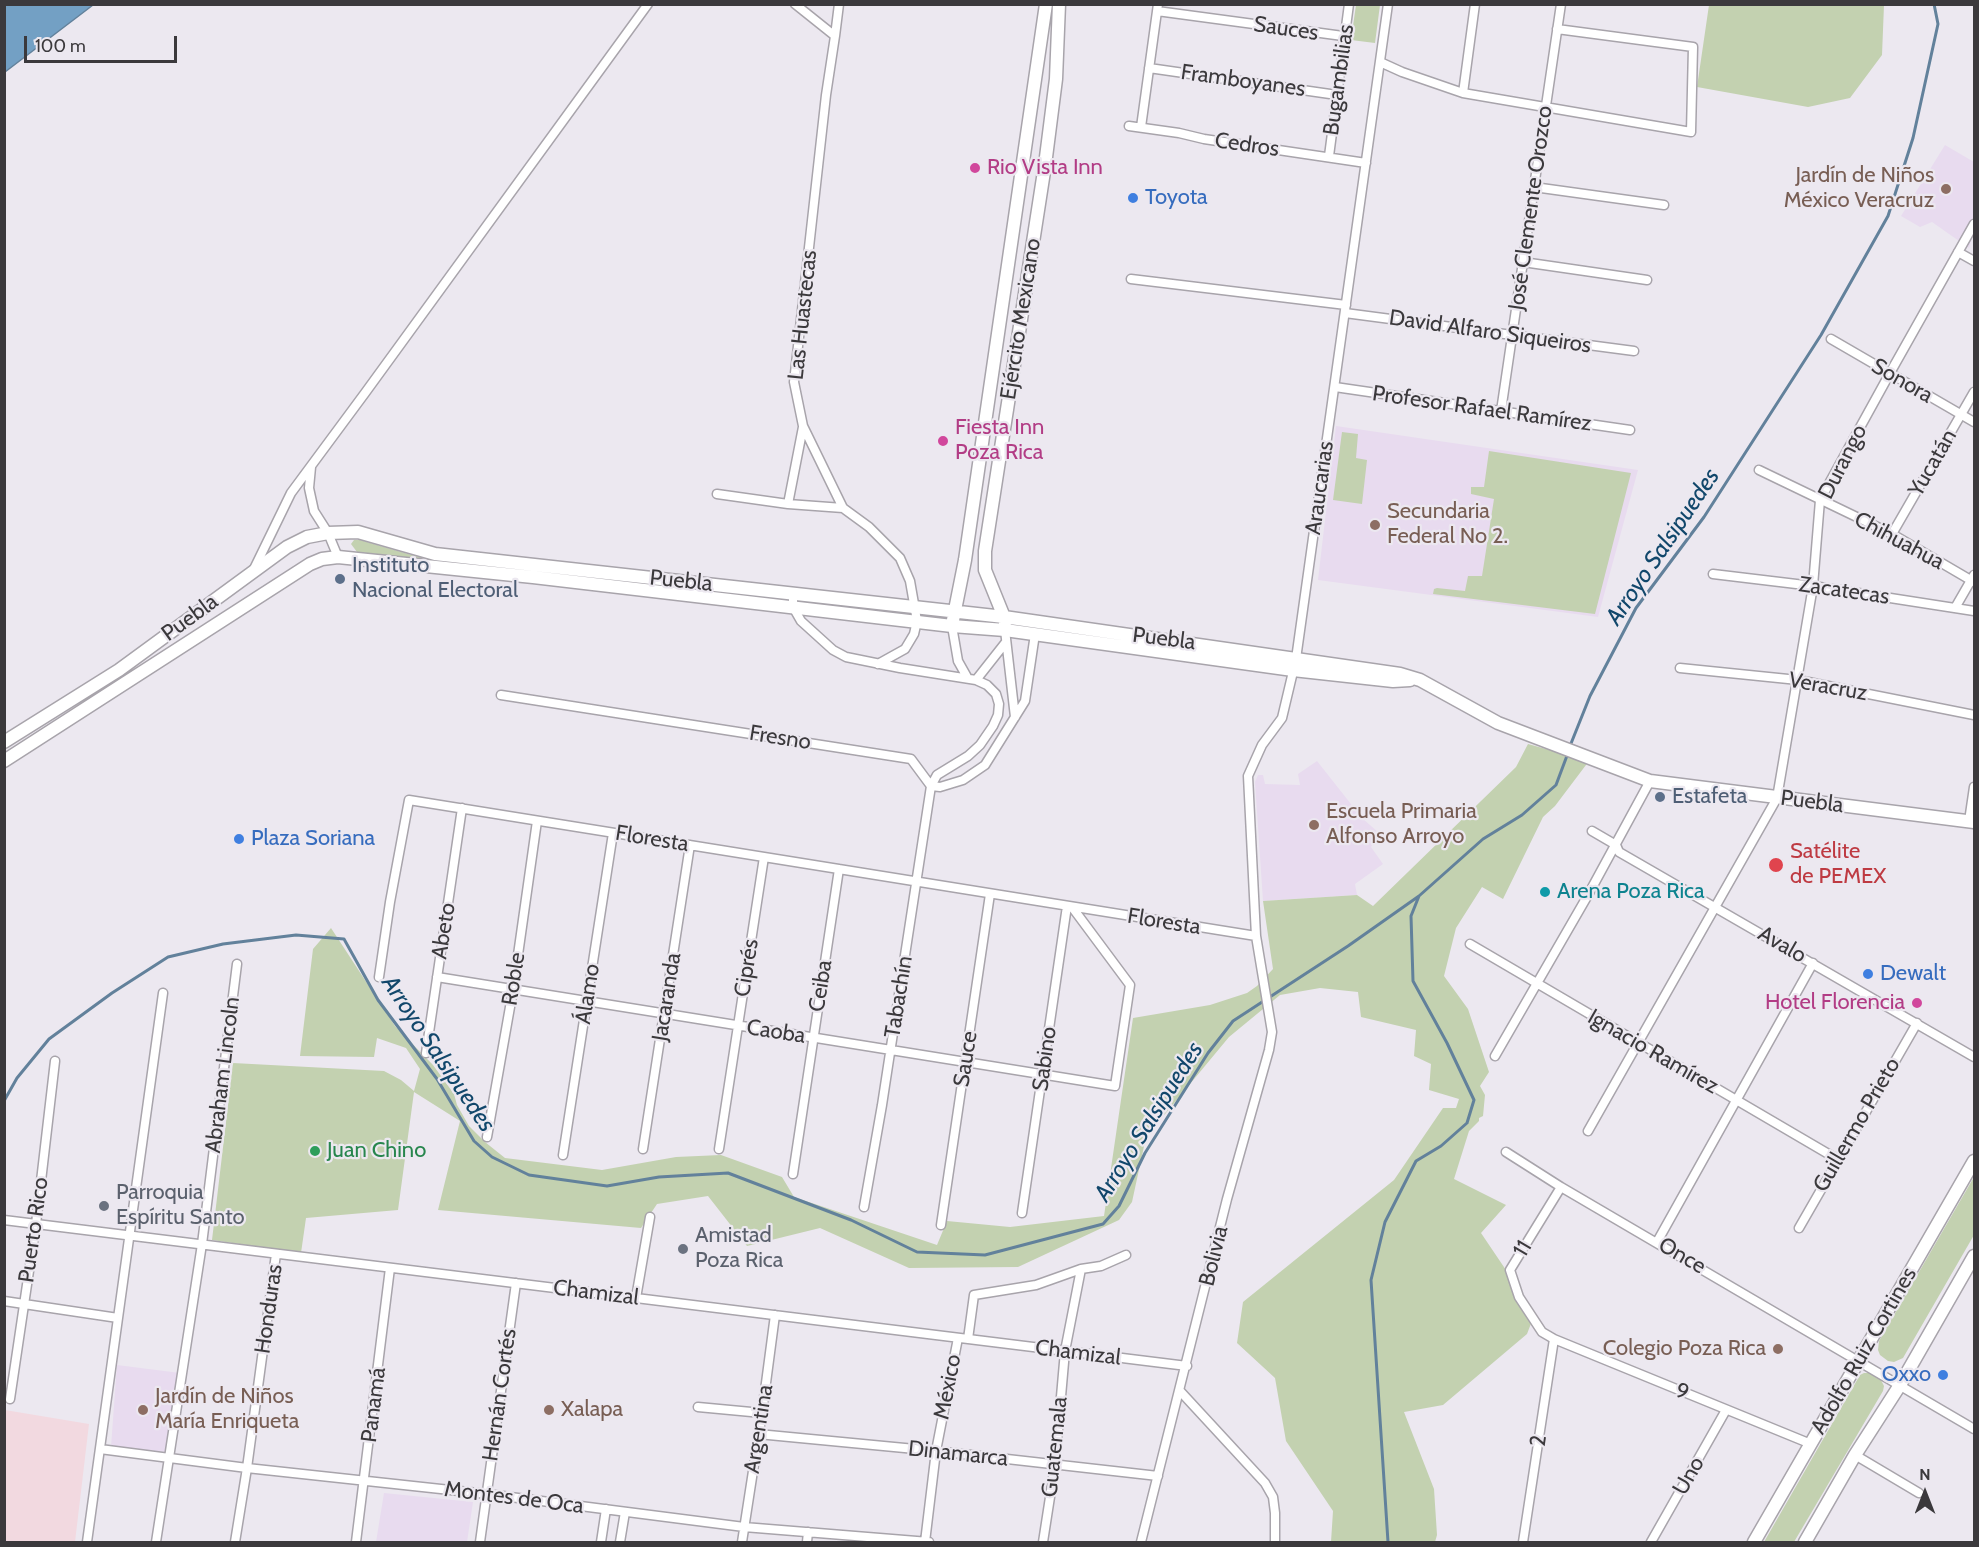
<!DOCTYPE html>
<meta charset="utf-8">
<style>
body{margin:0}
#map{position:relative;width:1979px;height:1547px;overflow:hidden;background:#ece8f0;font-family:Cabin,sans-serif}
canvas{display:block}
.frame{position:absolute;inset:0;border:6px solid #3b393c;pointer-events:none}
.north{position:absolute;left:1895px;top:1463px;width:60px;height:60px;-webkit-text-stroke:4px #ece8f0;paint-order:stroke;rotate:0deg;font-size:16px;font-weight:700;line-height:24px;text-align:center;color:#3b393c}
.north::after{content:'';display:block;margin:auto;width:21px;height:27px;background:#3b393c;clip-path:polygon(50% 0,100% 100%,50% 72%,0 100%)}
.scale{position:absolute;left:24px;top:36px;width:153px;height:27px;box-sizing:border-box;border:3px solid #3b393c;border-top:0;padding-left:8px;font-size:18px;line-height:21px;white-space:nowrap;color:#3b393c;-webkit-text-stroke:4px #ece8f0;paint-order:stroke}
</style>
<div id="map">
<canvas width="1979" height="1547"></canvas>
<div class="frame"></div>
<div class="north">N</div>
<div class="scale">100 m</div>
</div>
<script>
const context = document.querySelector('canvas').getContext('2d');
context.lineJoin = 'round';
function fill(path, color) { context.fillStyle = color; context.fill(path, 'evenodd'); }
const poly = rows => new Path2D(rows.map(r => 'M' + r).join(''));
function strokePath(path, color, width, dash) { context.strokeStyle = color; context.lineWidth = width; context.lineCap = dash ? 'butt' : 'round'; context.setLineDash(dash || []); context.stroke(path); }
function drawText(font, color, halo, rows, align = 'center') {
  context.font = font + ' Cabin,sans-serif'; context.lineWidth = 4.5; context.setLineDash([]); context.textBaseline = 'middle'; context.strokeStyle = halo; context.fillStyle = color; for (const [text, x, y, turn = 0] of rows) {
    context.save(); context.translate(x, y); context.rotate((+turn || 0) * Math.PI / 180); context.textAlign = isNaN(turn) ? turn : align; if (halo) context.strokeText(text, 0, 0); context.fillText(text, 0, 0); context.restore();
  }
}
const industrial = poly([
 [5,1410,89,1424,75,1542,5,1542]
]);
const education = poly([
 [1945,145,1974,162,1974,231,1969,248,1932,222,1920,227,1901,216],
 [1336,426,1638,470,1598,617,1318,580],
 [1317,761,1362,818,1379,833,1371,847,1383,864,1355,884,1357,895,1263,901,1255,782,1258,775,1263,775,1265,784,1300,785,1298,774],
 [117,1365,180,1373,165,1452,111,1447],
 [384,1493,473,1502,467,1542,376,1542]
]);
const green = poly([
 [1356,5,1380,5,1375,43,1351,40],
 [1709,5,1884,5,1882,55,1850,98,1808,107,1697,87],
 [1342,432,1358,434,1356,458,1367,460,1362,504,1333,500],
 [1489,451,1631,473,1595,614,1433,594,1434,589,1437,588,1465,591,1468,576,1482,576,1494,499,1471,494,1471,487,1484,487],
 [354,540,360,540,415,556,480,565,357,552,351,544],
 [1528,744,1589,761,1555,806,1543,817,1503,899,1482,887,1456,928,1444,976,1468,1009,1489,1072,1480,1086,1485,1095,1483,1116,1479,1118,1479,1121,1469,1131,1454,1179,1506,1205,1481,1233,1535,1313,1527,1334,1443,1405,1404,1412,1434,1489,1437,1535,1435,1542,1331,1542,1333,1511,1286,1441,1275,1378,1237,1343,1243,1302,1394,1180,1443,1108,1456,1108,1459,1099,1429,1090,1431,1064,1414,1056,1416,1030,1361,1017,1358,992,1320,988,1280,995,1229,1037,1146,1137,1132,1202,1119,1220,1018,1267,909,1268,820,1228,747,1246,708,1196,657,1204,641,1228,438,1210,460,1121,414,1092,398,1210,306,1218,301,1253,212,1240,233,1063,384,1071,401,1080,414,1091,420,1069,406,1048,377,1038,374,1057,300,1056,313,949,331,928,395,1026,433,1065,454,1094,457,1105,469,1126,485,1142,505,1158,602,1170,676,1157,721,1155,782,1177,794,1197,937,1245,947,1221,1010,1227,1104,1216,1133,1018,1210,1005,1247,993,1257,986,1273,969,1263,901,1357,895,1373,906,1516,767],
 [1974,1177,1974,1235,1903,1358,1894,1362,1888,1361,1880,1355,1878,1350,1879,1341],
 [1864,1373,1872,1373,1880,1378,1884,1386,1883,1391,1794,1542,1764,1542,1860,1375]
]);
const water = poly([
 [5,4,93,4,93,5,5,72,5,4]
]);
const stream = poly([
 [1570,746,1590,696,1636,608,1704,517,1821,335,1888,216,1913,138,1938,24,1934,4],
 [4,1101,17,1078,49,1039,112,993,168,957,223,944,296,935,344,939,378,1000,437,1079,474,1141,492,1157,529,1175,607,1186,659,1177,728,1173,851,1220,917,1252,985,1255,1103,1224,1119,1206,1145,1153,1208,1053,1233,1021,1348,946,1419,896,1483,839,1522,815,1556,785,1568,753],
 [1388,1542,1371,1280,1385,1222,1416,1161,1441,1146,1467,1123,1474,1100,1447,1043,1413,981,1411,916,1419,896]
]);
const street = poly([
 [795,4,835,36,826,95,794,382,803,426,843,508,869,527,900,558,910,581,917,621,914,634,905,649,878,664],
 [1157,11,1343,36],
 [835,36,839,4],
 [1380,62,1402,72,1463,93,1691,132,1693,47,1557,29],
 [1149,68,1337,95],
 [1463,93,1475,4],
 [1129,126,1179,133,1204,139,1366,163],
 [1141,127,1158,4],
 [1329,156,1349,4],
 [1534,187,1664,205],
 [1958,252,1974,261],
 [1523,262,1647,280],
 [1131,279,1346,305],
 [1345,313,1634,351],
 [1831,339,1974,422],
 [1335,387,1630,430],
 [1501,411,1561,4],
 [311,467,309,488,314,511,328,533,338,557],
 [1759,470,1892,534,1974,582],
 [717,494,788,504,843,508],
 [788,504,803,427],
 [1892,534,1974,392],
 [253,571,291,493,365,393,648,4],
 [1713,574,1813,586,1974,611],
 [793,594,793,607,801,621,833,650,846,657,900,668,976,680,987,685,996,694,999,704,998,715,993,726,980,745,968,756,937,775,931,786,882,1105,864,1207],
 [1955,608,1974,575],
 [952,626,958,661,967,677],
 [1005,630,1015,717],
 [1680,668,1798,680,1974,715],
 [976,680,1006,642],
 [501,695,911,759,931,786,940,787,963,780,985,765,1025,701,1035,634],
 [1969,821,1974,787],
 [1592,831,1616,845,1619,852,1974,1057],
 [1470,944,1837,1159],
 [379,977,390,902,409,800,1256,936],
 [437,977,1115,1086,1130,985,1072,907],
 [426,1053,462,808],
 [1495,1056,1588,895,1650,781],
 [1588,1131,1777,798,1813,586,1820,500,1890,373,1974,224],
 [487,1137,513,990,537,821],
 [643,1149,690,845],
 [719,1149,764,857],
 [1506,1152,1561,1187,1974,1429],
 [563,1155,613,833],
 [793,1174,839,869],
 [1561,1187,1510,1270,1519,1297,1542,1332,1554,1339,1811,1444],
 [1022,1213,1067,906],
 [4,1220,1187,1366],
 [941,1225,990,894],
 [1799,1228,1917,1023],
 [1657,1242,1813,963],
 [636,1298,650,1217],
 [4,1301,118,1318],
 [968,1339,974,1295,1036,1285,1081,1269,1101,1266,1126,1255],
 [1180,1391,1265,1483,1273,1497,1275,1513,1275,1542],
 [10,1399,36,1224,55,1061],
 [698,1407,762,1413],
 [758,1434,936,1451,1158,1476],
 [100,1449,247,1468,487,1494,744,1527,929,1542],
 [1855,1455,1919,1493],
 [87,1542,163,993],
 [156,1542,202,1244,237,964],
 [235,1542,247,1468,276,1254],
 [356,1542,390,1268],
 [480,1542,516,1283],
 [601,1542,606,1509],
 [620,1542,625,1512],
 [742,1542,762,1413,775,1315],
 [807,1542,808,1532],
 [925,1542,936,1451,958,1338],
 [1043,1542,1055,1465,1065,1351,1081,1269],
 [1141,1542,1227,1199,1269,1050,1272,1032,1256,936,1248,776,1262,745,1282,718,1296,659,1388,4],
 [1523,1542,1554,1339],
 [1651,1542,1726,1410]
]);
const secondary = poly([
 [953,620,965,560,1046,4],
 [1005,623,1004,617,985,570,985,551,1045,165,1056,79,1059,4],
 [4,742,119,670,287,547,307,537,328,533,358,532,435,554,1004,617,1400,674,1420,680,1498,723,1650,781,1974,822],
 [4,761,310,564,322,559,338,557,533,577,952,626,1005,630,1293,670,1393,681,1410,680],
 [1754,1542,1974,1161],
 [1805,1542,1855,1455,1900,1385,1974,1256]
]);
const markers = [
 [975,168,6,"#d1479c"],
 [1946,189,6,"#8d6e63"],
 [1133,198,6,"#3f7fe0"],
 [943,441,6,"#d1479c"],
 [1375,525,6,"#8d6e63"],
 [340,579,6,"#5c6f8a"],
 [1660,797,6,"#5c6f8a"],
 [1314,825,6,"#8d6e63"],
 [239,839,6,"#3f7fe0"],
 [1776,865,8,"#e0444e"],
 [1545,892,6,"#0f9aa8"],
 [1868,974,6,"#3f7fe0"],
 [1917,1003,6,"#d1479c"],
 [315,1151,6,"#2e9e5b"],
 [104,1206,6,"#6b7280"],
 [683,1249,6,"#6b7280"],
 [1778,1349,6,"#8d6e63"],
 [1943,1375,6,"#3f7fe0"],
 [143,1410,6,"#8d6e63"],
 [549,1410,6,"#8d6e63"]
];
const streetNames = [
 ["Sauces",1286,29,8],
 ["Bugambilias",1339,80,-82],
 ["Framboyanes",1243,81,8],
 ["Cedros",1247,145,8],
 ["José Clemente Orozco",1531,208,-82],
 ["Las Huastecas",803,315,-84],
 ["Ejército Mexicano",1021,319,-81],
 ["David Alfaro Siqueiros",1490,332,8],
 ["Sonora",1902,381,30],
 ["Profesor Rafael Ramírez",1482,409,8],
 ["Durango",1843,462,-63],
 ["Yucatán",1933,463,-60],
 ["Araucarias",1320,488,-82],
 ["Chihuahua",1899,541,28],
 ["Puebla",681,581,6],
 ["Zacatecas",1844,591,8],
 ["Puebla",190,618,-36],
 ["Puebla",1164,639,7],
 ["Veracruz",1828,687,10],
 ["Fresno",780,738,9],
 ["Puebla",1812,802,7],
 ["Floresta",652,839,9],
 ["Floresta",1164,922,9],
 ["Abeto",444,931,-81],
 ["Avalo",1782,945,30],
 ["Ciprés",747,968,-81],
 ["Roble",514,979,-81],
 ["Ceiba",821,986,-81],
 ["Álamo",588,994,-81],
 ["Jacaranda",667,997,-81],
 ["Tabachín",899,997,-81],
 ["Caoba",776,1032,9],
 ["Ignacio Ramírez",1653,1052,30],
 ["Sauce",966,1059,-81],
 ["Sabino",1045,1059,-82],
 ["Abraham Lincoln",223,1075,-83],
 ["Guillermo Prieto",1857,1125,-60],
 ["Puerto Rico",34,1230,-82],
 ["11",1523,1249,-59],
 ["Bolivia",1214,1256,-76],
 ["Once",1682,1256,30],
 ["Chamizal",596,1293,7],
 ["Honduras",269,1309,-82],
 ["Adolfo Ruiz Cortines",1864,1351,-60],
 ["Chamizal",1078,1353,7],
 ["México",948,1387,-79],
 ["9",1682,1392,22],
 ["Hernán Cortés",500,1395,-82],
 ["Panamá",374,1405,-83],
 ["Argentina",759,1429,-81],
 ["2",1539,1441,-82],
 ["Guatemala",1055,1447,-84],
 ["Dinamarca",958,1454,6],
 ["Uno",1689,1476,-60],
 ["Montes de Oca",514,1498,7]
];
const hotelNames = [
 ["Rio Vista Inn",987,168],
 ["Fiesta Inn",955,428],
 ["Poza Rica",955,453],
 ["Hotel Florencia",1905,1003,"right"]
];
const educationNames = [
 ["Jardín de Niños",1934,176,"right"],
 ["México Veracruz",1934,201,"right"],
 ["Secundaria",1387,512],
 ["Federal No 2.",1387,537],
 ["Escuela Primaria",1326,812],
 ["Alfonso Arroyo",1326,837],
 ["Colegio Poza Rica",1766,1349,"right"],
 ["Jardín de Niños",155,1397],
 ["María Enriqueta",155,1422],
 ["Xalapa",561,1410]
];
const shopNames = [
 ["Toyota",1145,198],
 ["Plaza Soriana",251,839],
 ["Dewalt",1880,974],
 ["Oxxo",1931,1375,"right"]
];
const serviceNames = [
 ["Instituto",352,566],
 ["Nacional Electoral",352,591],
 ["Estafeta",1672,797]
];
const healthNames = [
 ["Satélite",1790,852],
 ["de PEMEX",1790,877]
];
const cultureNames = [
 ["Arena Poza Rica",1557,892]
];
const leisureNames = [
 ["Juan Chino",327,1151]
];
const worshipNames = [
 ["Parroquia",116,1193],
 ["Espíritu Santo",116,1218],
 ["Amistad",695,1236],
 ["Poza Rica",695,1261]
];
const waterNames = [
 ["Arroyo Salsipuedes",1663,547,-56],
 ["Arroyo Salsipuedes",438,1054,56],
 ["Arroyo Salsipuedes",1149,1122,-58]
];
fill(industrial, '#f2d9e0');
fill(education, '#e8dbef');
fill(green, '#c3d1b0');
fill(water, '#73a0c4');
strokePath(water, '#62819b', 1.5);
strokePath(stream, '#62819b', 3);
strokePath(street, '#a8a4ab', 11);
strokePath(secondary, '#a8a4ab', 15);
strokePath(street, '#fff', 8);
strokePath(secondary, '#fff', 12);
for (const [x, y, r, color] of markers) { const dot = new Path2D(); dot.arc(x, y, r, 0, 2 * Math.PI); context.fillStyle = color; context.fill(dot); strokePath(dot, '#ece8f0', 2); }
drawText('22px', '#3b393c', '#ece8f0', streetNames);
drawText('22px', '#b23c85', '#ece8f0', hotelNames, 'left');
drawText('22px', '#785e54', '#ece8f0', educationNames, 'left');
drawText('22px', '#366cbe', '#ece8f0', shopNames, 'left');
drawText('22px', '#4e5e75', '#ece8f0', serviceNames, 'left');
drawText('22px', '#be3a42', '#ece8f0', healthNames, 'left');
drawText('22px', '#0d838f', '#ece8f0', cultureNames, 'left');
drawText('22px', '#27864d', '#ece8f0', leisureNames, 'left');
drawText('22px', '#5b616d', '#ece8f0', worshipNames, 'left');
drawText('italic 24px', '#11476b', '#ece8f0', waterNames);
</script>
